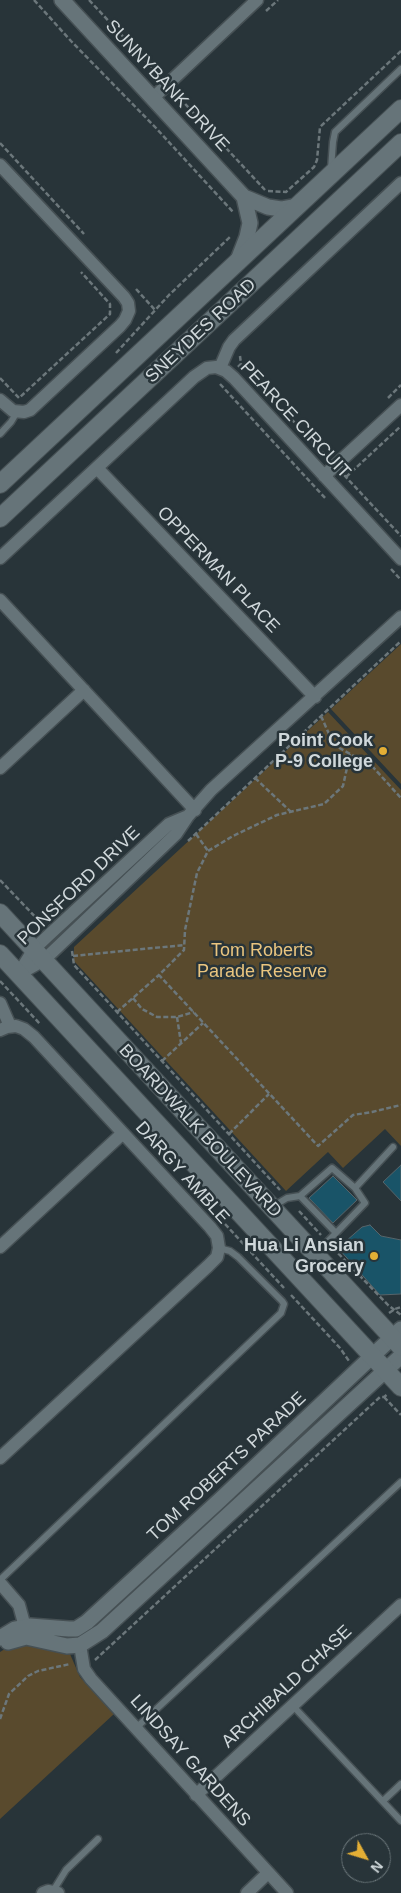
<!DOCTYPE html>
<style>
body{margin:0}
#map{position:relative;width:401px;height:1893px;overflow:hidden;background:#283439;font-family:Arial,sans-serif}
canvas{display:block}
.north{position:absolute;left:341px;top:1833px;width:50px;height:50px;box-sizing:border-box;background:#283439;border:1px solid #6b767a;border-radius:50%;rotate:129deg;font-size:14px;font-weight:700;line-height:20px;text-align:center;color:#d0d8db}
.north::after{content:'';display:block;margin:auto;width:18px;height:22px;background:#e3ae35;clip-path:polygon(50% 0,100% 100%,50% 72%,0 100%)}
</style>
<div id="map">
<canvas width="401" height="1893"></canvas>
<div class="north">N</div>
</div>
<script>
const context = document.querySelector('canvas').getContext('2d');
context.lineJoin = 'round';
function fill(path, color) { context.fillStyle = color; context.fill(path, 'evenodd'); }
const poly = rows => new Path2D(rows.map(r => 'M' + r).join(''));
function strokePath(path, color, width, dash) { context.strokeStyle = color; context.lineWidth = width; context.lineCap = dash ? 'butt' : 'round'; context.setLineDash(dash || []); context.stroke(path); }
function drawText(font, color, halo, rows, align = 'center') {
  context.font = font + ' Arial,sans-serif'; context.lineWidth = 5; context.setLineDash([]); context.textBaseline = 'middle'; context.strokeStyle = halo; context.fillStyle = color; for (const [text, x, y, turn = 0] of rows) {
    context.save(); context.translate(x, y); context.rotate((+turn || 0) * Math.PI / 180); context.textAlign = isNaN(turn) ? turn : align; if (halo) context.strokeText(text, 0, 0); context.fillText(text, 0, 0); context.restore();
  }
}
const green = poly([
 [401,644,401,784,331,709],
 [328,712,401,790,401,1146,385,1129,343,1168,328,1152,286,1191,74,961,74,947],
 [20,1643,70,1654,80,1677,114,1714,0,1819,0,1652,8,1647]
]);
const building = poly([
 [401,1165,401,1201,383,1182,401,1165],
 [333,1176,357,1200,333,1223,309,1198,333,1176],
 [370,1225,381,1236,401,1240,401,1294,380,1295,338,1248,362,1227,370,1225]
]);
const path = poly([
 [34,0,71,41,156,128,233,212],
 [89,0,160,76],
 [266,11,278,0],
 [175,93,265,190],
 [0,143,84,234],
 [268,191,286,192,314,167,317,160,320,127,401,51],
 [136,289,155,310],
 [116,353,169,295,231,236],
 [238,367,241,364,240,356],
 [250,375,326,456],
 [0,378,19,398,110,314,110,304,81,272],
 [220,384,326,499],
 [388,398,401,385],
 [344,475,401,536],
 [346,477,401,426],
 [391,569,401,580],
 [321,716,334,745,372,766,401,798],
 [350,754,343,786,324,804,277,815,233,836,208,851,197,873,185,930,184,950,159,975,318,1146,353,1115,372,1112,401,1105],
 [255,778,291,812],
 [196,834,208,851],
 [188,841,401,641],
 [0,880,43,925],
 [72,951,74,965,280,1190],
 [73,956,184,945],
 [0,981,40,1024],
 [133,998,142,1009,157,1017,177,1017,194,1012],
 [117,1012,159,975],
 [177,1017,181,1043],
 [162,1061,203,1023],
 [229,1134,269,1094],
 [299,1211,321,1235],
 [225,1224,284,1288],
 [333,1248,388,1305,401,1315],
 [291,1295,340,1348,349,1361],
 [389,1313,395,1309,401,1307],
 [384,1397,401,1415],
 [95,1660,380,1397,384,1397,388,1394],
 [0,1719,9,1694,28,1676,38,1671,70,1664]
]);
const service = poly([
 [331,169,333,142,335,132,401,69],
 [0,434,11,422,17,412],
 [355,1188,393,1147],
 [272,1207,287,1198,300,1196],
 [319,1257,327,1242,336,1233,365,1203,355,1188,332,1168,300,1196,336,1233],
 [0,1580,281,1313,284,1304,282,1301,238,1257,230,1251,219,1248],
 [293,1706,401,1821],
 [136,1728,401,1482],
 [383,1801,401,1784],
 [53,1891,66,1870,98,1839]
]);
const minor = poly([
 [153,98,257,0],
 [0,165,124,297,128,303,129,311,125,320,120,326,30,410,24,412,13,411,0,400],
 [220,368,229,347,234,340,401,183],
 [97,468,315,697],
 [324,476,401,405],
 [0,558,194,377,207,368,216,367,226,371,234,378,401,559],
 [0,600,195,810],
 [0,768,84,690],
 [19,973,34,949,51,933,169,824,188,816],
 [19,974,44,960,176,834,188,816,211,790,401,617],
 [0,1003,10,1026],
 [0,1030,7,1027,16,1026,24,1029,34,1037,210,1227,217,1236,219,1248,217,1257,208,1266,0,1458],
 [0,1247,123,1133],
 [0,1583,19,1605,25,1627],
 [80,1645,84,1669,91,1679,287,1893],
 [196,1795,401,1605],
 [43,1893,48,1891,58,1893],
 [247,1893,268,1873]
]);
const tertiary = poly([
 [62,0,244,197,268,207,281,209,297,206],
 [238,260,247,237,250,223,244,197],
 [0,1638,15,1629,30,1626,69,1629,76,1629,87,1622,220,1500,401,1329],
 [8,1642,26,1637,67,1646,80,1645,102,1631,401,1356]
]);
const secondary = poly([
 [0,484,401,109],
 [0,518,401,143],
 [0,913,401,1347],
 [0,954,401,1387]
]);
const markers = [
 [383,751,5,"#e3ae35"],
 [374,1256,5,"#e3ae35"]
];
const streetNames = [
 ["SUNNYBANK DRIVE",167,86,47],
 ["SNEYDES ROAD",201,331,-43],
 ["PEARCE CIRCUIT",295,420,47],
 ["OPPERMAN PLACE",218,570,46],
 ["PONSFORD DRIVE",79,886,-44],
 ["BOARDWALK BOULEVARD",200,1131,47],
 ["DARGY AMBLE",182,1173,48],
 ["TOM ROBERTS PARADE",227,1467,-43],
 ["ARCHIBALD CHASE",287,1687,-43],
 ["LINDSAY GARDENS",190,1761,48]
];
const poiNames = [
 ["Point Cook",373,741],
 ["P-9 College",373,762],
 ["Hua Li Ansian",364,1246],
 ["Grocery",364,1267]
];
const parkNames = [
 ["Tom Roberts",262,951],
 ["Parade Reserve",262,972]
];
fill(green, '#594a2d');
fill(building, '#195468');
strokePath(building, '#576469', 1);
strokePath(service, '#465054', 9);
strokePath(minor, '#465054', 15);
strokePath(tertiary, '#465054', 18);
strokePath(secondary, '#465054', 20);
strokePath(path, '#6c777b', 2.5, [5, 2.5]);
strokePath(service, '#667479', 6);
strokePath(minor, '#667479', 12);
strokePath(tertiary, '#667479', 15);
strokePath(secondary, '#667479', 18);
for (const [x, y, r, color] of markers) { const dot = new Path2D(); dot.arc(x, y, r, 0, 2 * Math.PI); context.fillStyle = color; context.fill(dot); strokePath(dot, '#283439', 2); }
drawText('18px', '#d0d8db', '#283439', streetNames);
drawText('bold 18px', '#d0d8db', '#283439', poiNames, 'right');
drawText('18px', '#eac57f', '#283439', parkNames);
</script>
